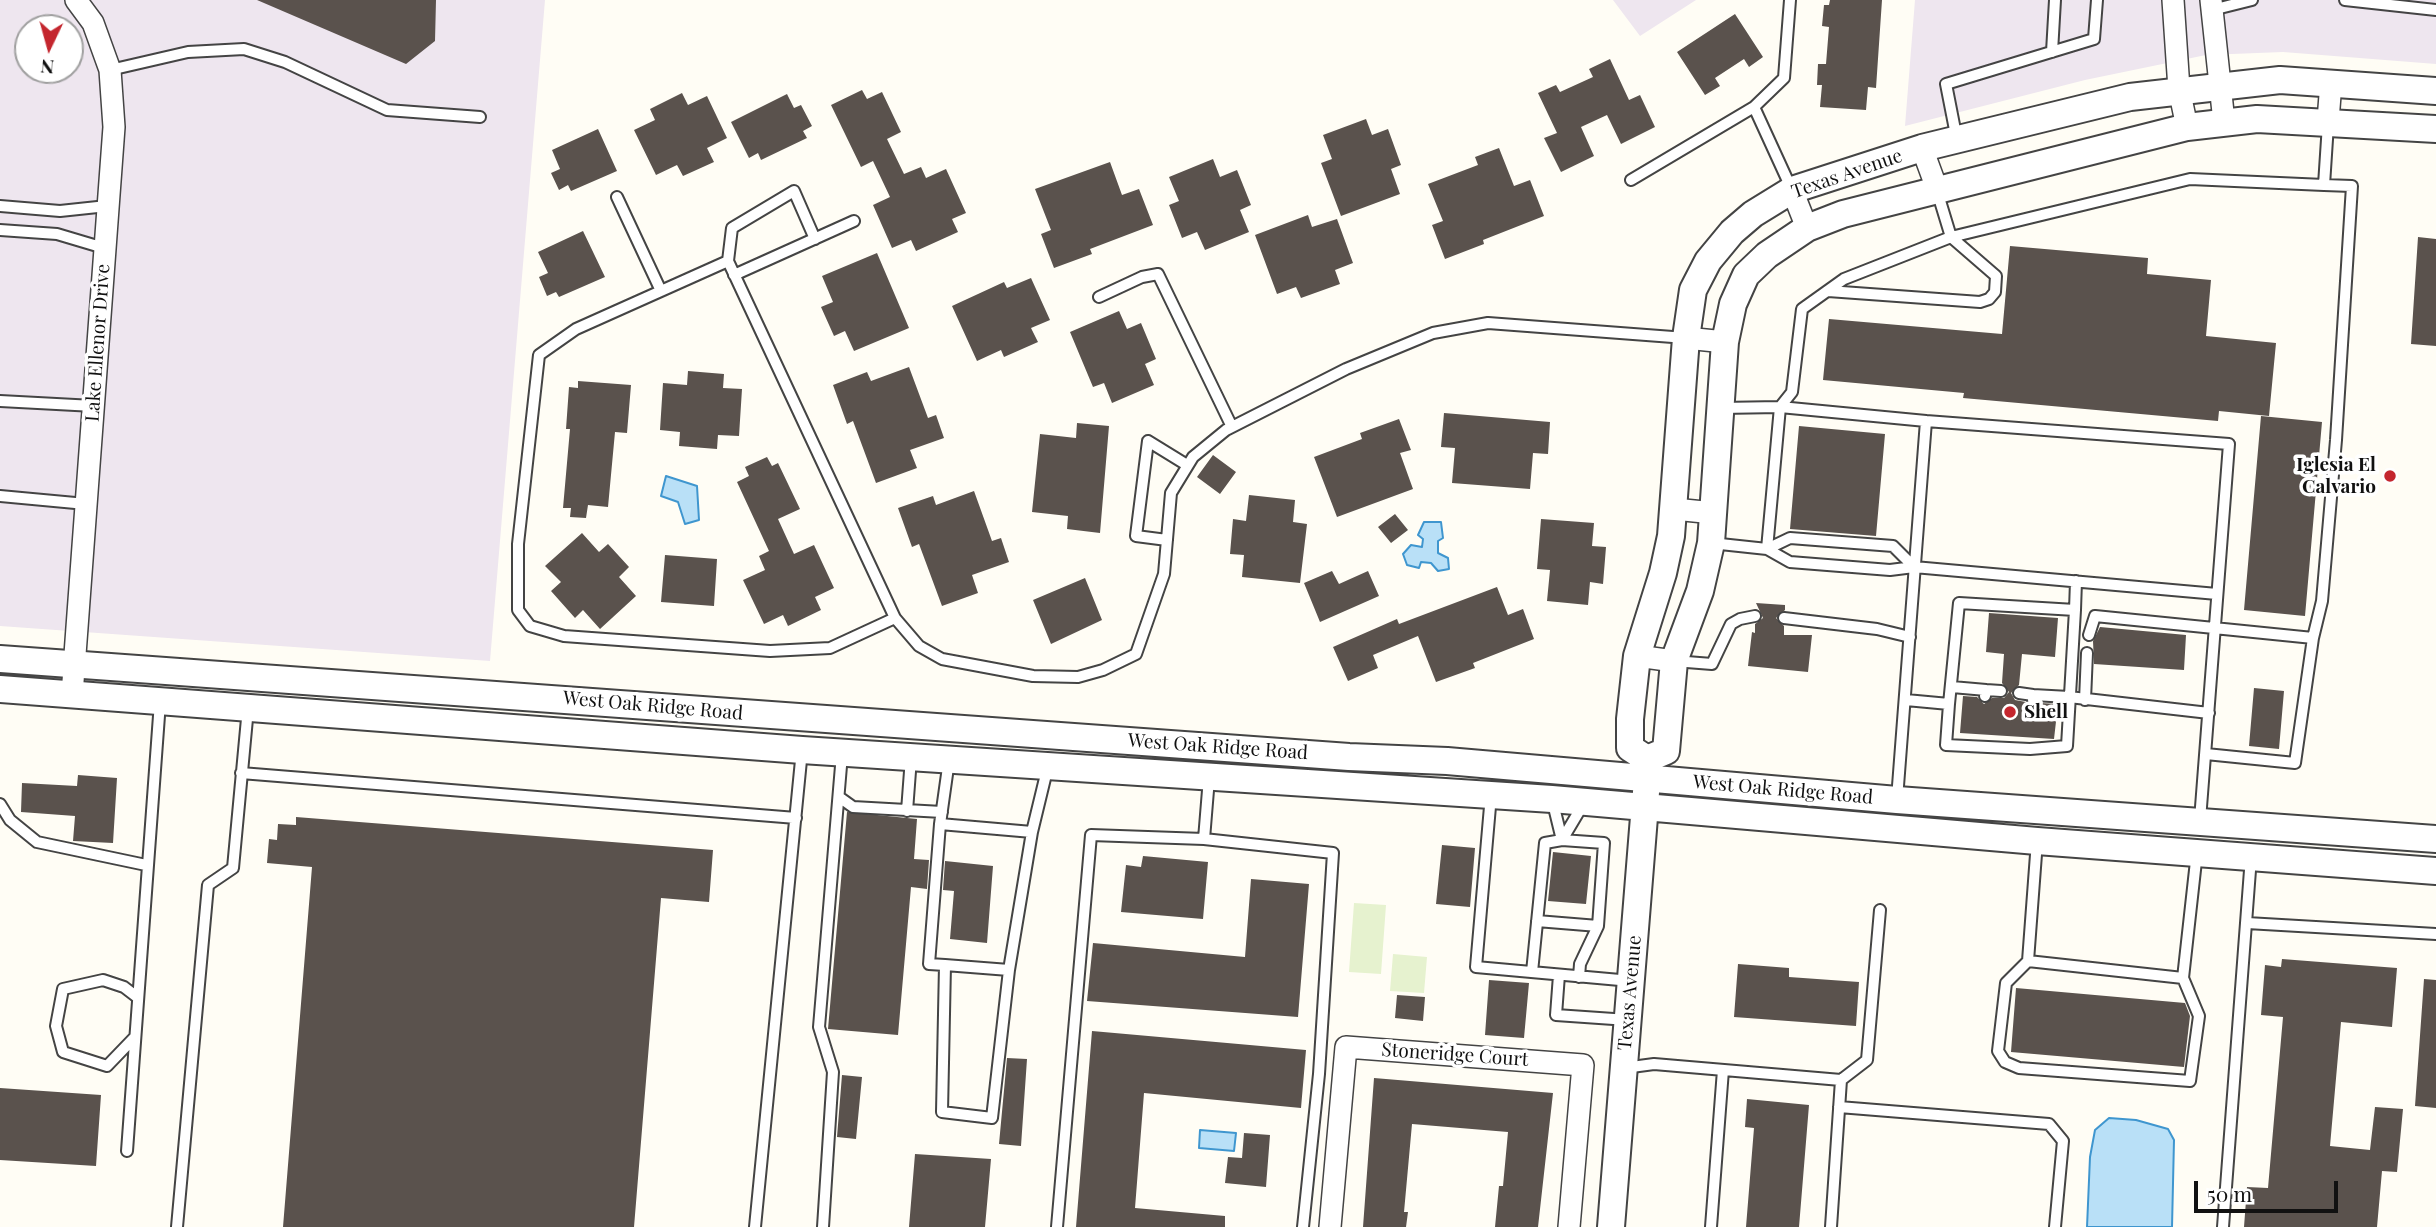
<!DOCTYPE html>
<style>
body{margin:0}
#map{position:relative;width:2436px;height:1227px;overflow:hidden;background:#fffdf5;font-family:"Playfair Display",serif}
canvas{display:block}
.north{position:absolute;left:14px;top:14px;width:70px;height:70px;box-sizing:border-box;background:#fff;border:2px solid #a0a0a0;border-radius:50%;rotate:185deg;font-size:19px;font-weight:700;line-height:28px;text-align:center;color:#111}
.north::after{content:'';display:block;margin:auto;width:24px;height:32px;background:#c4262e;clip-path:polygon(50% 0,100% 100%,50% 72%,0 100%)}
.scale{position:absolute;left:2194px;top:1181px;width:144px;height:32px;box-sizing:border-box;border:4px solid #111;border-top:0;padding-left:9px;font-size:21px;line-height:24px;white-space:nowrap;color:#111;-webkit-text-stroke:5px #fff;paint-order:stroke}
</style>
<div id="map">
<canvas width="2436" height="1227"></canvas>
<div class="north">N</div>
<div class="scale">50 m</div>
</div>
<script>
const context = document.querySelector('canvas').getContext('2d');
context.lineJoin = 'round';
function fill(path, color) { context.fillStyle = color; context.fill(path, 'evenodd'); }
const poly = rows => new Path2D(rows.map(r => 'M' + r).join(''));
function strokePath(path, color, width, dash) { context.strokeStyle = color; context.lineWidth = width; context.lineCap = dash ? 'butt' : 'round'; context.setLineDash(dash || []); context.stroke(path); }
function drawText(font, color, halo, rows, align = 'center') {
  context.font = font + ' "Playfair Display",serif'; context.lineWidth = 7; context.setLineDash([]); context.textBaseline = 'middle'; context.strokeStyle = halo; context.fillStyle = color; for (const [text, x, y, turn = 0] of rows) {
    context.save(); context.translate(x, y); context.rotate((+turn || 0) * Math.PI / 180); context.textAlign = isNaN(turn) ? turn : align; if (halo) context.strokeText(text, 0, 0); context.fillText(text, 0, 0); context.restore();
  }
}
const industrial = poly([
 [0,0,545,0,490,661,0,626],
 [28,28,70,28,70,70,28,70],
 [1613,0,1696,0,1640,36],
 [1915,0,2436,0,2436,64,2283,52,2206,55,2085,80,1905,126]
]);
const pitch = poly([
 [1354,903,1386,905,1381,974,1349,972],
 [1393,954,1427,957,1424,993,1390,991]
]);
const water = poly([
 [666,476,697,486,699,520,685,524,678,502,661,496,666,476],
 [1424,522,1441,522,1443,538,1438,541,1438,553,1448,558,1449,569,1438,571,1431,563,1421,562,1419,568,1407,565,1403,554,1411,545,1422,547,1423,539,1418,535,1424,522],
 [2109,1118,2136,1120,2168,1129,2174,1140,2172,1227,2087,1227,2090,1157,2095,1130,2109,1118],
 [1200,1130,1236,1133,1234,1151,1199,1148,1200,1130]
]);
const building = poly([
 [257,0,436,0,435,41,406,64],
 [1830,0,1882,0,1876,88,1868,87,1866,110,1820,107,1822,85,1817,85,1818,64,1826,64,1829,27,1822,26,1824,5,1829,5],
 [1735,14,1763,57,1749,67,1744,59,1715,78,1720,86,1705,95,1677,52],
 [1610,59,1629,100,1640,95,1655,127,1621,144,1607,115,1581,127,1594,156,1561,172,1544,138,1557,133,1538,93,1556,85,1560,92,1593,77,1589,69],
 [862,90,867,99,882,92,901,132,887,139,904,174,921,167,926,178,946,169,966,213,952,219,958,232,916,251,911,240,892,248,873,205,890,197,873,161,861,167,831,105],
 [682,93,688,105,707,96,727,138,707,148,714,162,683,176,677,165,656,175,634,130,655,120,650,109],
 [787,94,794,108,801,105,812,126,803,131,807,138,761,160,758,153,749,158,731,122],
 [1366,119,1372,135,1388,129,1401,165,1391,169,1400,194,1341,216,1321,163,1332,159,1323,135],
 [598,129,617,171,571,191,568,185,559,190,551,173,560,169,552,150],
 [1499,148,1514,186,1530,180,1544,216,1483,240,1484,244,1445,259,1432,225,1443,221,1428,184,1478,165,1475,157],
 [1213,159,1220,177,1237,170,1251,205,1240,210,1249,232,1205,250,1197,232,1182,238,1169,205,1179,201,1169,177],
 [1110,162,1122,195,1139,189,1153,225,1090,249,1092,254,1054,268,1041,234,1051,230,1035,189],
 [1308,215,1312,227,1337,219,1353,263,1335,270,1340,284,1301,298,1296,287,1277,294,1255,235],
 [583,231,605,277,559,297,556,292,547,296,539,277,548,273,538,252],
 [2418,237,2436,239,2436,346,2411,344],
 [2010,246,2148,258,2147,274,2211,280,2206,336,2276,343,2269,416,2219,411,2218,421,1963,398,1964,393,1823,380,1829,319,2002,334],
 [877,253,909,328,854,351,845,331,834,336,821,307,833,302,822,276],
 [1031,278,1050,320,1031,328,1038,342,1004,357,1001,350,977,361,952,306,1004,282,1007,288],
 [1119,311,1127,329,1141,323,1156,359,1145,364,1154,385,1112,403,1104,383,1093,387,1070,332],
 [909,367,928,418,936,415,944,438,910,450,917,468,876,483,853,421,847,424,833,385,867,372,871,381],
 [688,371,724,374,723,388,742,389,739,436,718,435,717,449,679,446,680,432,660,430,663,383,687,385],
 [578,381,631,385,627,433,615,432,608,507,588,505,586,518,570,517,571,508,563,508,570,429,566,429,569,387,578,388],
 [1444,413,1550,422,1548,454,1533,453,1530,489,1452,483,1455,448,1441,447],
 [2261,416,2322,422,2305,616,2244,610],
 [1399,419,1411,450,1400,453,1413,489,1337,517,1314,457,1362,439,1360,433],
 [1077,423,1109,426,1100,533,1067,529,1068,516,1032,512,1040,434,1076,438],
 [1799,426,1885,434,1876,536,1790,529],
 [1213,455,1236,472,1220,494,1197,477],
 [767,457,772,466,778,463,800,509,778,519,794,554,814,545,834,588,815,597,821,610,788,626,783,615,764,624,743,580,765,570,759,556,769,551,737,482,749,476,745,467],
 [974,491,992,541,1001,538,1009,562,972,575,978,593,942,606,919,544,912,547,898,508,933,496,936,505],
 [1249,495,1295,500,1293,522,1307,524,1300,583,1242,577,1244,555,1230,554,1233,519,1246,521],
 [1395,514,1408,530,1391,543,1378,527],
 [1541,519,1594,523,1592,546,1606,547,1603,584,1590,582,1588,605,1547,601,1550,570,1537,569],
 [582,533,599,552,608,544,629,567,619,577,636,596,600,629,583,610,575,618,551,591,561,582,545,566],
 [665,555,717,559,714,606,661,602],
 [1332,571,1339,584,1368,571,1379,596,1320,622,1304,583],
 [1085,578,1102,620,1051,644,1033,600],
 [1497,587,1508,615,1523,609,1534,639,1473,663,1475,668,1436,682,1418,636,1373,655,1378,668,1348,681,1333,647,1397,619,1399,624],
 [1756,603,1785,605,1785,610,1776,618,1784,626,1784,635,1812,635,1808,672,1748,666,1752,632,1755,633,1755,624,1763,618],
 [1989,613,2058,618,2055,657,2022,654,2019,685,2011,693,2015,700,2026,702,2032,708,2040,703,2058,704,2054,739,1960,733,1963,696,1977,697,1984,704,1992,698,2004,698,2009,692,2002,683,2004,654,1986,652],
 [2100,627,2186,635,2184,670,2094,664,2093,641],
 [2254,688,2284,691,2279,749,2249,746],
 [78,775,117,778,113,843,73,841,75,816,21,812,22,783,77,786],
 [847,812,917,819,914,859,929,860,927,889,911,887,898,1035,828,1029],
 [296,817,713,850,709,902,661,898,634,1227,283,1227,312,867,267,863,269,839,277,840,278,824,296,825],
 [1442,845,1475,848,1470,907,1436,904],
 [1553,852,1591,856,1586,904,1548,901],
 [1143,856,1208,862,1203,919,1121,912,1126,865,1141,867],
 [945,861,993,866,987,943,950,939,954,891,943,890],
 [1251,879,1309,884,1298,1017,1087,1001,1093,943,1245,957],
 [2282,959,2397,968,2392,1027,2341,1022,2330,1146,2370,1150,2375,1107,2403,1109,2397,1172,2382,1171,2377,1227,2244,1227,2247,1187,2268,1188,2283,1017,2261,1015,2265,965,2281,967],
 [1738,964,1789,968,1789,977,1859,982,1856,1026,1734,1017],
 [2424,979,2436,980,2436,1108,2415,1106],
 [1489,980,1529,983,1524,1038,1485,1035],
 [2016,988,2185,1003,2190,1016,2184,1067,2011,1052],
 [1397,995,1425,997,1423,1021,1395,1018],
 [1092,1031,1306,1050,1301,1108,1144,1093,1135,1208,1225,1216,1225,1227,1076,1227],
 [1007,1058,1027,1059,1021,1146,999,1144],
 [842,1075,862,1077,856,1139,837,1137],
 [1374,1078,1553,1093,1538,1227,1495,1227,1499,1186,1503,1186,1508,1132,1412,1124,1404,1212,1408,1212,1406,1227,1363,1227],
 [0,1088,101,1095,96,1166,0,1160],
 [1747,1099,1809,1105,1799,1227,1746,1227,1754,1128,1745,1127],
 [1244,1133,1270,1135,1266,1187,1225,1183,1228,1157,1242,1158],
 [915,1154,991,1159,985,1227,909,1227]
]);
const service = poly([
 [2345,0,2436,10],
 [2212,10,2252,0],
 [2052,52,2055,0],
 [110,70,188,52,244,49,285,62,387,110,480,117],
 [1754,107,1784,78,1790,0],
 [1957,140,1946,84,2094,39,2097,0],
 [1631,180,1754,107,1792,190],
 [617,197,661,291],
 [0,206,60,211,107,206],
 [0,230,57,234,104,248],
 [1951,237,2190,179,2324,185,2328,124],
 [815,239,794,191,732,228,728,261,895,618,919,646,942,659,1033,676,1078,677,1103,670,1136,654,1164,574,1171,493,1193,457,1226,430,1346,369,1433,333,1488,323,1686,338],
 [728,261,576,329,539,355,518,544,518,610,530,626,564,636,770,651,830,648,895,618],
 [734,275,854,221],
 [1828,291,1980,302,1989,299,1995,292,1996,276,1951,237],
 [1099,297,1142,277,1158,274,1232,427],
 [0,401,94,406],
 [1720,408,1780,407,1926,421],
 [0,496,86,504],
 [1167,540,1136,536,1148,441,1187,465],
 [1711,543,1767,549,1790,562,1890,570,1914,567,2217,594],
 [1767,549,1780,407,1792,392,1802,309,1844,279,1951,237,1937,191],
 [1767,549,1790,538,1893,546,1914,567],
 [2075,610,2076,581],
 [1784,618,1877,629,1910,637],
 [2089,635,2095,616,2313,638,2322,601,2336,440,2352,186,2324,185],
 [1674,661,1712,664,1731,624,1740,619,1755,616],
 [1952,687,1986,690,1985,696],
 [1986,690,2001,691],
 [2019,693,2033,695],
 [1906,700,1949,704,1946,745,2030,749,2067,746,2075,610,1959,603,1949,704],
 [2033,700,2033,695,2069,697,2209,713],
 [2085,700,2087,653],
 [2206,754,2295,763,2313,638],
 [241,773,796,818],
 [1491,795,1476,967,1631,981],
 [839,797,853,807,942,812],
 [1552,799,1562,840],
 [1897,799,1926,421,2229,444,2200,820],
 [0,804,10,820,37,842,146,865],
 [907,811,911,758],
 [940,824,1032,832],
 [1204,839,1209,778],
 [1562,840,1584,803],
 [2037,841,2028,961,2183,978,2197,852],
 [2247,923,2436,934],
 [2028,961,2006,983,1998,1051,2005,1062,2019,1068,2190,1081,2199,1016,2183,978],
 [945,965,929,964,940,824,949,760],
 [1009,970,992,1118,942,1112,945,965,1009,970,1032,832,1048,766],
 [1532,972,1545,843,1562,840,1604,843,1598,926,1537,921],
 [1559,975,1556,1015,1628,1020],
 [1579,977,1580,964,1598,926],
 [134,1038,107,1066,63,1052,56,1026,63,989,103,980,124,987,137,997],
 [1624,1068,1654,1064,1841,1080,1831,1227],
 [1841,1080,1867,1060,1880,910],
 [1839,1107,2049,1124,2063,1141,2055,1227],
 [127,1151,160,702],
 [177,1227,208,885,233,868,248,708],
 [755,1227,802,750],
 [823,1227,833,1072,819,1027,842,754],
 [1057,1227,1091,835,1204,839,1333,853,1319,1074,1303,1227],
 [1711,1227,1723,1070],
 [2223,1227,2251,857]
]);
const minor = poly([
 [2173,0,2179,89,2187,127],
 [2211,0,2224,122],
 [2328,121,2331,82],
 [1922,148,1937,189],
 [1792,190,1807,228],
 [1686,338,1725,342],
 [1674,509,1714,513],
 [1637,656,1674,661],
 [72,695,114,127,110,70,93,23,76,0],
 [1330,1227,1346,1047,1583,1065,1569,1227]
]);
const tertiary = poly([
 [0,659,1349,757,1447,761,1897,800,2436,839],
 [0,689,802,750,1552,799,2037,841,2436,871],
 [1647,759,1630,748,1630,719,1637,656,1663,573,1671,536,1686,338,1693,290,1708,261,1732,232,1753,214,1792,190,1922,148,2130,97,2280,80,2436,91],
 [1647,759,1666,751,1674,661,1700,591,1711,543,1725,342,1733,304,1746,275,1767,255,1807,228,1843,214,2187,127,2257,119,2436,129],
 [1611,1227,1646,792]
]);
const markers = [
 [2390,476,7,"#c4262e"],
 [2010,712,7,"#c4262e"]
];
const streetNames = [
 ["Texas Avenue",1847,174,-19],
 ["Lake Ellenor Drive",98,343,-86],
 ["West Oak Ridge Road",653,706,5],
 ["West Oak Ridge Road",1218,747,4],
 ["West Oak Ridge Road",1783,790,5],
 ["Texas Avenue",1630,993,-85],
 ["Stoneridge Court",1455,1055,4]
];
const poiNames = [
 ["Iglesia El",2376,465],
 ["Calvario",2376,487],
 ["Shell",2024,712,"left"]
];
fill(industrial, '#eee6ef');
fill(pitch, '#e6f2cf');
fill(water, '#b9e0f7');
strokePath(water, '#3f96cf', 2);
fill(building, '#5a524d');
strokePath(service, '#444', 14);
strokePath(minor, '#444', 24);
strokePath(tertiary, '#444', 30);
strokePath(service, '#fff', 10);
strokePath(minor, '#fff', 21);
strokePath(tertiary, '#fff', 26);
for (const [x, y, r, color] of markers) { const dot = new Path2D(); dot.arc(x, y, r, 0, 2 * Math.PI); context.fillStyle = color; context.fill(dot); strokePath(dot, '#fff', 2.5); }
drawText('19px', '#111', '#fff', streetNames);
drawText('bold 19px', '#111', '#fff', poiNames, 'right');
</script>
